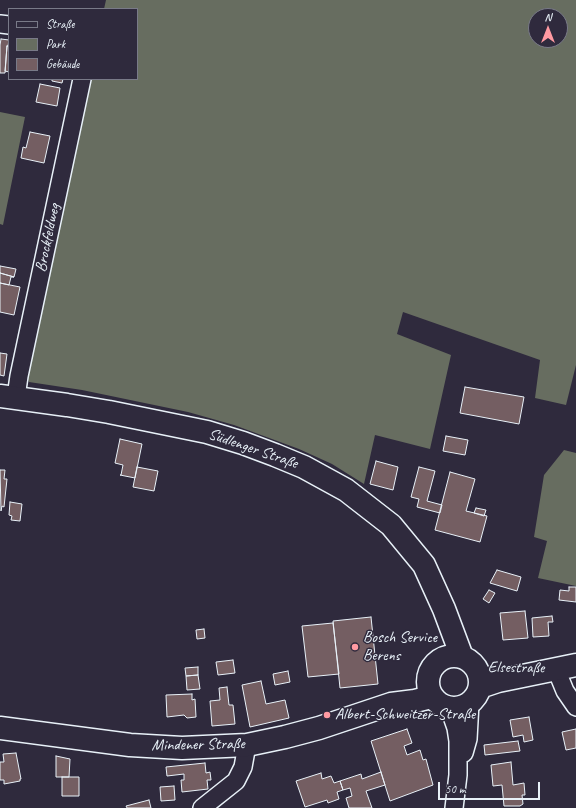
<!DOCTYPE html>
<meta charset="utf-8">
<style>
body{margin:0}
#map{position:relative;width:576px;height:808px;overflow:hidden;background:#2f2a3d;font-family:Caveat,sans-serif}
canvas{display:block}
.legend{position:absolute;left:8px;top:8px;width:130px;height:72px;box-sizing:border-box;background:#2f2a3d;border:1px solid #797a88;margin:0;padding:5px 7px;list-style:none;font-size:12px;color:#e8f1f8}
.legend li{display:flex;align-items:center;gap:8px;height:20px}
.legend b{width:20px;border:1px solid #797a88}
.north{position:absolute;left:528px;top:8px;width:40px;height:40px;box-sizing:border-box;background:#2f2a3d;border:1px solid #797a88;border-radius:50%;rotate:0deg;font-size:11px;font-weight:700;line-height:16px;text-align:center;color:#e8f1f8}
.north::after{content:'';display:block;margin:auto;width:14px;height:18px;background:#ff9aa2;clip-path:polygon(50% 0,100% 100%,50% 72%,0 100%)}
.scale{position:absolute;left:438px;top:782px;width:102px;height:18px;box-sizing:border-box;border:2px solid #e8f1f8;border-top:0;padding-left:5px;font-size:12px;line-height:14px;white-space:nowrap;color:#e8f1f8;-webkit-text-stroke:3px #2f2a3d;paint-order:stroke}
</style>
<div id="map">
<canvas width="576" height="808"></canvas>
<ul class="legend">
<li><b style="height:5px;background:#2f2a3d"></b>Straße</li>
<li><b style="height:11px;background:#676d60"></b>Park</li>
<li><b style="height:11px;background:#745e62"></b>Gebäude</li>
</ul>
<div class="north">N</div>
<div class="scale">50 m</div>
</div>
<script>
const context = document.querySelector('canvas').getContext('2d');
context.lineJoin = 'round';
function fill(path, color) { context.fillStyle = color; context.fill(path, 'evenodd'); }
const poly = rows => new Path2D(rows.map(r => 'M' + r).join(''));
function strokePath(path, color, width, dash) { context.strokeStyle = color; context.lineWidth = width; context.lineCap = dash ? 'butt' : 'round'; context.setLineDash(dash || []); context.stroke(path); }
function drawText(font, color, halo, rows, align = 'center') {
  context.font = font + ' Caveat,sans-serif'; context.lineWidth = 3; context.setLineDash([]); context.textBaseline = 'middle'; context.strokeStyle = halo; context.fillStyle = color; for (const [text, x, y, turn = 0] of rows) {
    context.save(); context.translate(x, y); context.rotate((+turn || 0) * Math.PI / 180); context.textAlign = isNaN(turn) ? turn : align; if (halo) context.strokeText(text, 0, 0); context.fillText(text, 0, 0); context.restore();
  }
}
const green = poly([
 [106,0,576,0,576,365,566,405,535,398,540,360,403,312,397,334,451,355,430,449,375,435,364,484,332,464,299,449,234,425,188,412,82,390,29,382,25,371,89,79,137,79,137,9,104,9],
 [536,16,560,16,560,40,536,40],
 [0,112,25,117,3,225,0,224],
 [564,450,576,453,576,586,538,578,547,541,534,537,544,475]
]);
const building = poly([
 [1,39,9,40,8,46,7,46,5,73,0,73,0,45,1,39],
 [7,46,9,46,9,72,5,71,7,46],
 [52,79,63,79,62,83,52,81,52,79],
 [40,84,60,88,57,106,36,102,40,84],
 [30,132,50,136,44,163,21,158,23,147,26,148,30,132],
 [0,266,16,269,14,277,0,273,0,266],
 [0,273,14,277,11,277,9,285,0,283,0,273],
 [0,283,20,287,14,315,0,312,0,283],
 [0,353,7,354,4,376,0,375,0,353],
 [465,387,524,397,519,424,460,413,465,387],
 [446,436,468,440,465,455,443,451,446,436],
 [120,439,142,444,135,478,120,475,121,475,123,465,115,463,120,439],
 [376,461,398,467,393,490,370,484,376,461],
 [137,467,158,471,154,491,133,487,137,467],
 [419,467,435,471,427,501,442,505,440,513,417,507,419,499,411,497,419,467],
 [0,470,5,470,4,479,7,479,4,507,2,506,1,511,0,470],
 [450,472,475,479,466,511,487,516,480,542,435,530,450,472],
 [10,502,22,504,20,521,11,520,12,516,9,515,10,502],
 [476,508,486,510,484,516,474,513,476,508],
 [497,570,521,577,517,591,490,583,497,570],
 [569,587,576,587,576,602,559,600,560,590,569,591,569,587],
 [489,590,495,593,489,603,483,599,489,590],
 [525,611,528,638,503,640,500,613,525,611],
 [552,616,553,622,548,622,549,636,533,637,532,618,552,616],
 [371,617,378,684,340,688,333,621,371,617],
 [333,623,339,674,308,677,302,626,333,623],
 [204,629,205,638,197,639,196,630,204,629],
 [233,660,235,673,218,675,216,662,233,660],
 [198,667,198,675,186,676,185,668,198,667],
 [288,671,290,682,275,685,273,674,288,671],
 [198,675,200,689,187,690,186,676,198,675],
 [261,681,266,704,285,700,289,718,250,727,242,685,261,681],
 [227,687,229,705,233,705,235,724,212,726,210,701,220,700,219,688,227,687],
 [192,694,192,700,195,699,196,717,187,718,184,715,167,717,166,695,192,694],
 [529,717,533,740,524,742,523,735,513,737,510,720,529,717],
 [407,729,412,743,404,746,407,755,420,750,423,760,426,759,433,785,390,801,371,741,407,729],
 [576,729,576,748,566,750,562,732,576,729],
 [518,741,520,751,485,755,484,745,518,741],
 [16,753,21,779,20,779,20,781,4,784,4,780,0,780,0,762,4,762,3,754,16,753],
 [56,756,70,759,69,777,56,777,56,756],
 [511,762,513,785,524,783,525,795,522,795,523,804,520,806,504,806,502,785,493,786,491,765,511,762],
 [205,763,206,773,210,772,211,780,207,780,208,789,182,792,181,780,184,780,184,774,167,776,166,767,205,763],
 [381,772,385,785,366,791,372,808,349,808,346,798,352,796,350,788,343,790,340,781,361,774,362,779,381,772],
 [321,773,322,779,331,776,334,783,340,781,343,790,337,792,339,799,328,803,327,800,305,807,296,781,321,773],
 [62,777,79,777,79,796,62,796,62,777],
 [174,786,175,800,161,801,160,787,174,786],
 [149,800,151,808,127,808,126,806,149,800]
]);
const minor = poly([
 [0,24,9,25],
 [16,397,19,376,82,79],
 [556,669,565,691,576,707],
 [449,708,456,728,458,741,458,775,454,808],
 [464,753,468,739,470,703],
 [202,808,236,781,243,767,247,745]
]);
const major = poly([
 [0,396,67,405,109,412,207,432,243,443,275,455,304,467,346,490,391,525,424,565,444,609,462,657],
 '428 682a26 26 0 1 1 52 0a26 26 0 1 1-52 0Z',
 [480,687,498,681,576,665],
 [0,728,130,745,182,748,247,745,285,737,319,728,391,704,415,701,431,697]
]);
const markers = [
 [355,647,4,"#ff9aa2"],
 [327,715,4,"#ff9aa2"]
];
const streetNames = [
 ["Brockfeldweg",48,238,-78],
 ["Südlenger Straße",253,449,19],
 ["Elsestraße",516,668,1],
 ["Mindener Straße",198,745,-1]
];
const poiNames = [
 ["Bosch Service",363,638],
 ["Berens",363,656],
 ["Albert-Schweitzer-Straße",335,715]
];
fill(green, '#676d60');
fill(building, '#745e62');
strokePath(building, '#e8f1f8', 1);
strokePath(minor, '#e8f1f8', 20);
strokePath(major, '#e8f1f8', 25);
strokePath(minor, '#2f2a3d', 17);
strokePath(major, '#2f2a3d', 22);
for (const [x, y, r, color] of markers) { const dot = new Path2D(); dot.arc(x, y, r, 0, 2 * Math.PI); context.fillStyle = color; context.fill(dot); strokePath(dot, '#2f2a3d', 1.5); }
drawText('16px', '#e8f1f8', '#2f2a3d', streetNames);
drawText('16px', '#e8f1f8', '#2f2a3d', poiNames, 'left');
</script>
